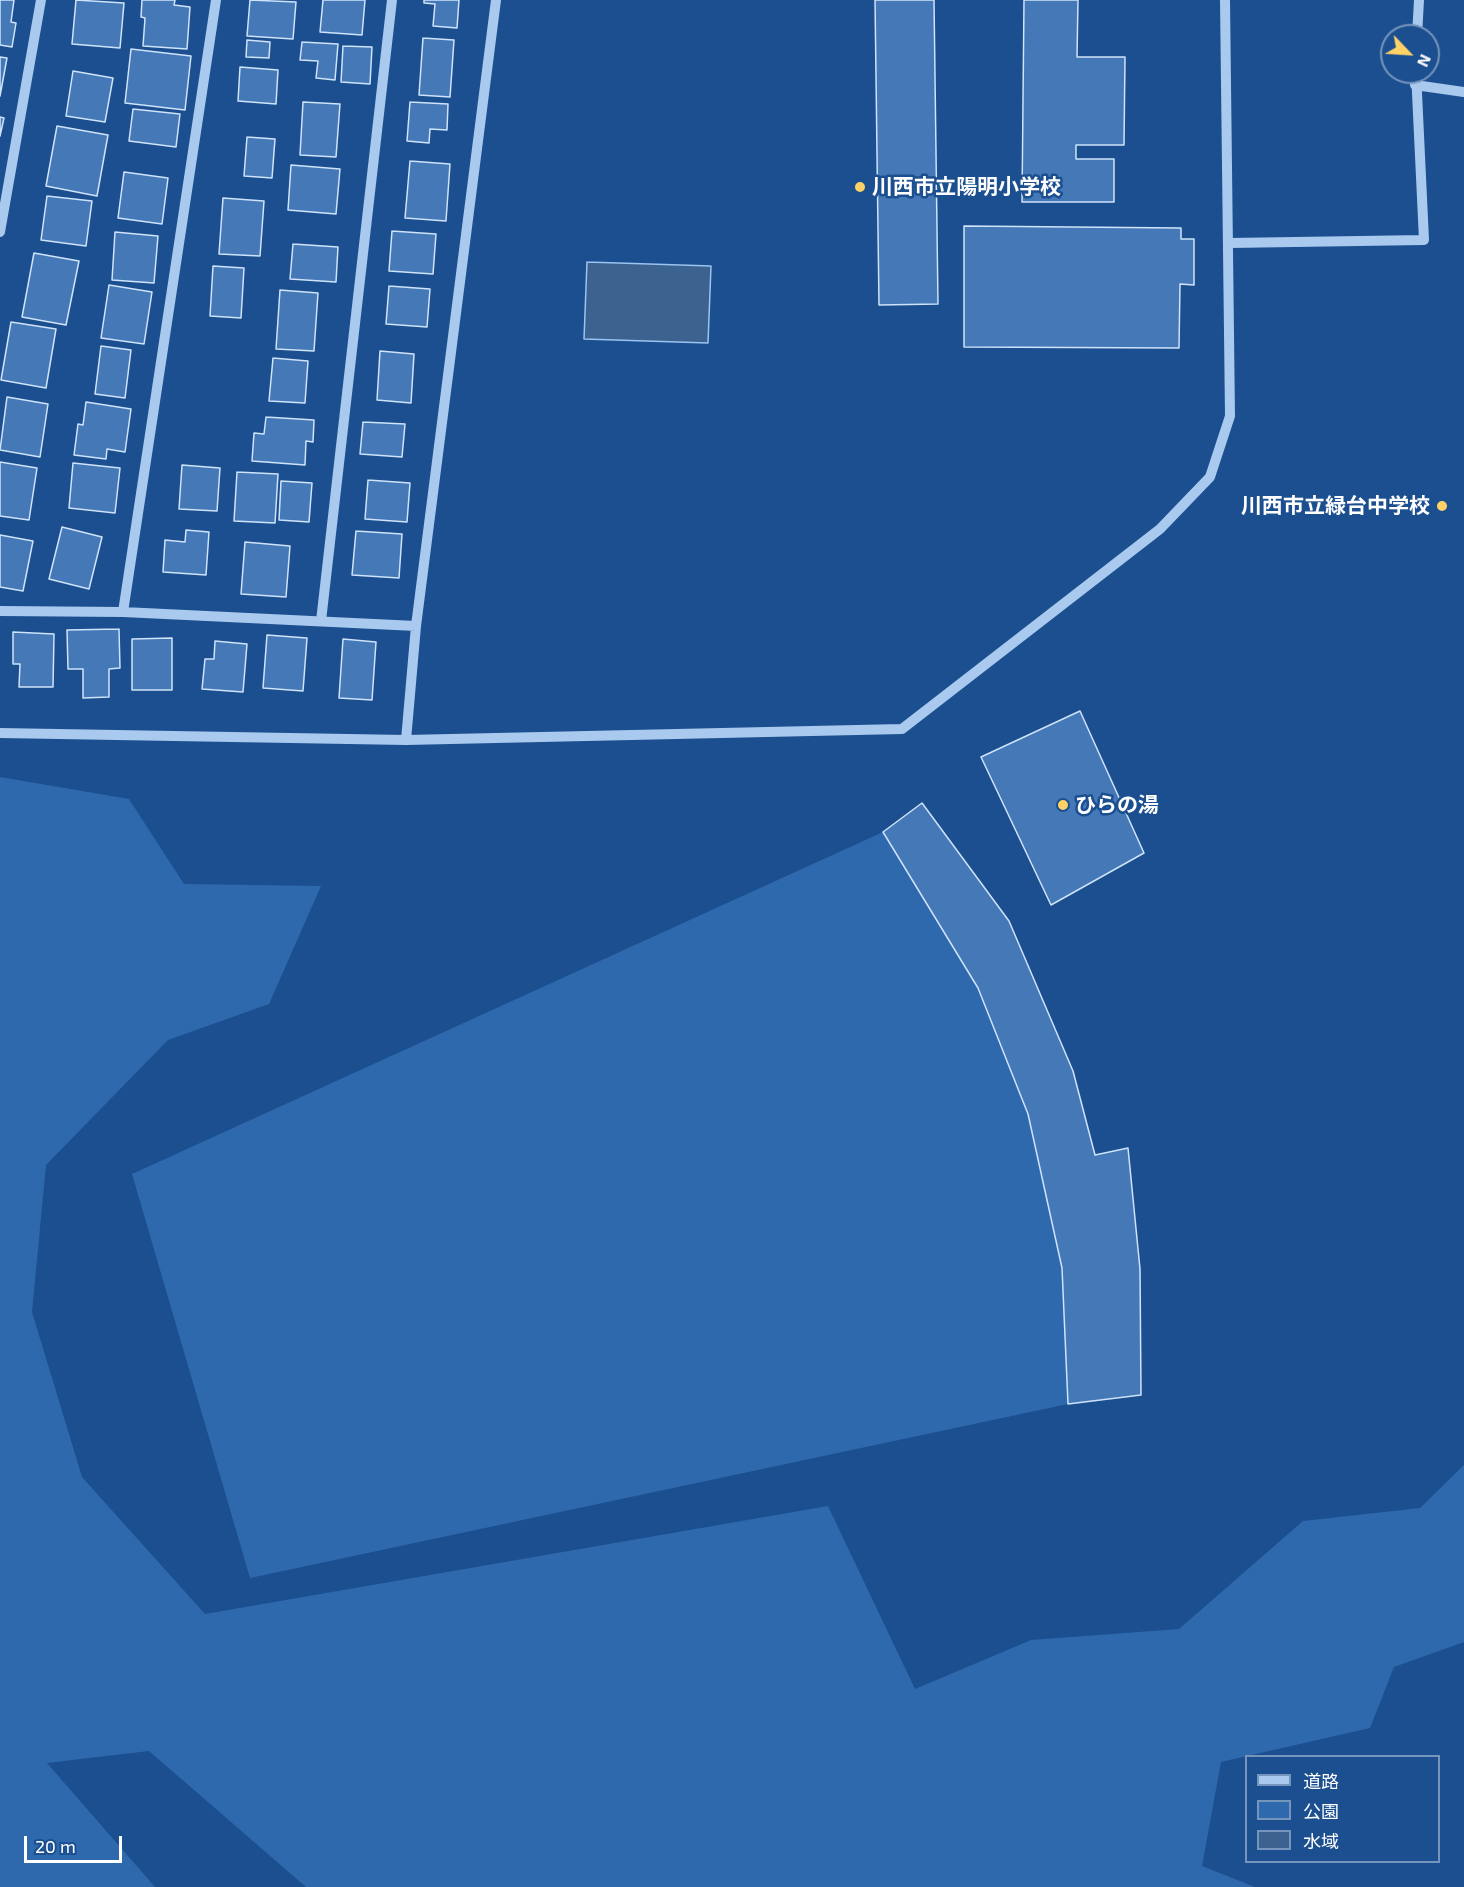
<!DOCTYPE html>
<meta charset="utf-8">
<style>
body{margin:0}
#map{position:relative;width:1464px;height:1887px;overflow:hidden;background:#1b4f8f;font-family:"Exo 2","Noto Sans JP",sans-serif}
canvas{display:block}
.legend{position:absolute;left:1245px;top:1755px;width:195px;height:108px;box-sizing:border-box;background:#1b4f8f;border:2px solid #7695bc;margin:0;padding:8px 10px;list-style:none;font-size:18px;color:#fff}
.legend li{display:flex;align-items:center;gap:12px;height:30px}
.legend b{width:30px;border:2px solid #7695bc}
.north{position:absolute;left:1380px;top:24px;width:60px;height:60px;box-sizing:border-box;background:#1b4f8f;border:2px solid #7695bc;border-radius:50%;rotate:115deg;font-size:16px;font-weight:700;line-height:24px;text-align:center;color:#fff}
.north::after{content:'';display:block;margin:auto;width:21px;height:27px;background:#ffd166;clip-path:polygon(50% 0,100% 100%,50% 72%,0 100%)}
.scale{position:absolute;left:24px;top:1836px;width:98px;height:27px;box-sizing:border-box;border:3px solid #fff;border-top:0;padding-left:8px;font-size:18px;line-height:21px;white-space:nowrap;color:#fff;-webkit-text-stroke:4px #1b4f8f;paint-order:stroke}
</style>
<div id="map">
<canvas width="1464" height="1887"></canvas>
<ul class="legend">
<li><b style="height:8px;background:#a9c9ee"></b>道路</li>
<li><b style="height:16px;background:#2e69ad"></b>公園</li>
<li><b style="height:16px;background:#3c6290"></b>水域</li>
</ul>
<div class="north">N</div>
<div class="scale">20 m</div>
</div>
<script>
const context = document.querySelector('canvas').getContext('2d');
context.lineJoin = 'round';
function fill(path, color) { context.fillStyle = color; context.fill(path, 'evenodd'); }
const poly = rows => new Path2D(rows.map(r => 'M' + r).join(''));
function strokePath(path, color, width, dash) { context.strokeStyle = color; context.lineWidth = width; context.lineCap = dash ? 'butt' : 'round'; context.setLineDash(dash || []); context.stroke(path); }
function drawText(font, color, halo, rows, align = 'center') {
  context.font = font + ' "Exo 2","Noto Sans JP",sans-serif'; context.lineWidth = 5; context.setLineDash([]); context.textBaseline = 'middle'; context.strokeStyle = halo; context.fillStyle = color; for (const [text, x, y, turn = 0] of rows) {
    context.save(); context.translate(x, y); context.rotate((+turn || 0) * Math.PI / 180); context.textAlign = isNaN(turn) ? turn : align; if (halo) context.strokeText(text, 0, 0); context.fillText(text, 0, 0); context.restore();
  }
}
const green = poly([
 [0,777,129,799,184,884,321,886,269,1004,168,1040,46,1165,32,1312,82,1477,205,1614,828,1506,915,1689,1031,1640,1179,1629,1303,1521,1420,1508,1464,1465,1464,1642,1394,1667,1370,1728,1221,1762,1202,1866,1255,1887,306,1887,149,1751,47,1763,155,1887,0,1887],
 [883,832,978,988,1028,1114,1062,1268,1068,1404,250,1578,132,1174]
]);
const water = poly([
 [587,262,711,266,708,343,584,339,587,262]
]);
const building = poly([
 [0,0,14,0,11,22,16,23,12,47,0,45,0,0],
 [76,0,124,3,120,48,72,44,76,0],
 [142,0,175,0,174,5,190,7,187,49,143,46,145,18,141,17,142,0],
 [250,0,296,2,293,39,247,36,250,0],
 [323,0,365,0,362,35,320,32,323,0],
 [424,0,459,0,457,28,433,26,435,4,424,3,424,0],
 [875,0,934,0,938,304,879,305,875,0],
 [1024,0,1078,0,1077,57,1125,57,1124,145,1076,145,1076,159,1114,159,1114,202,1022,202,1024,0],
 [423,38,454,40,450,97,419,95,423,38],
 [247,40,270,42,269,58,246,57,247,40],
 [302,42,338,44,335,80,316,78,318,61,300,60,302,42],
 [343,46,372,47,370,84,341,82,343,46],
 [131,49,191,56,185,110,125,103,131,49],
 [0,57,7,58,0,96,0,57],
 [240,67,278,70,276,104,238,101,240,67],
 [73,71,113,78,105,122,66,116,73,71],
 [303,102,340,104,336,157,300,155,303,102],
 [410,102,448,104,447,130,430,129,429,143,407,141,410,102],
 [133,109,180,114,176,147,129,141,133,109],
 [0,117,4,118,0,136,0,117],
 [57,126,108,135,97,196,46,186,57,126],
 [247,137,275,139,272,178,244,176,247,137],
 [410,161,450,164,446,221,405,218,410,161],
 [291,165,340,169,336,214,288,210,291,165],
 [124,172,168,178,162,224,118,218,124,172],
 [47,196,92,201,86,246,41,240,47,196],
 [223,198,264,201,260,256,219,254,223,198],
 [964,226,1181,228,1181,239,1194,239,1194,285,1180,284,1179,348,964,347,964,226],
 [392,231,436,234,433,274,389,271,392,231],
 [115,232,158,236,154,283,112,280,115,232],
 [293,244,338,247,336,282,290,279,293,244],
 [34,253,79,261,66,325,22,317,34,253],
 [213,266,244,268,241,318,210,316,213,266],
 [109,285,152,292,144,344,101,338,109,285],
 [389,286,430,289,427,327,386,324,389,286],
 [280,290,318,293,314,351,276,349,280,290],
 [11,322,56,329,46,388,1,380,11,322],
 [101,346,131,350,125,398,95,394,101,346],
 [380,351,414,354,411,403,377,400,380,351],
 [273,358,308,361,305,403,269,401,273,358],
 [7,397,48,404,40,457,0,450,7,397],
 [86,402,131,409,125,452,107,449,106,459,74,455,78,424,83,425,86,402],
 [266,417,314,420,313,442,306,441,305,465,252,461,254,433,264,434,266,417],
 [363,422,405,424,402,457,360,454,363,422],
 [0,462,37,468,29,520,0,516,0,462],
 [73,463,120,468,115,513,69,508,73,463],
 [182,465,220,468,217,511,179,509,182,465],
 [237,472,278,474,275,523,234,521,237,472],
 [368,480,410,483,407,522,365,519,368,480],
 [281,481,312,483,309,522,279,520,281,481],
 [62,527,102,537,89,589,49,579,62,527],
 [186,530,209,532,206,575,163,572,165,540,185,542,186,530],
 [356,531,402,534,399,578,352,575,356,531],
 [0,535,33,541,23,591,0,587,0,535],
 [245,542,290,546,286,597,241,594,245,542],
 [119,629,120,668,109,669,109,697,83,698,83,669,68,669,67,630,119,629],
 [13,632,54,634,53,687,19,687,20,664,13,664,13,632],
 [267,635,307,638,303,691,263,688,267,635],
 [172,638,172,690,132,690,132,639,172,638],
 [343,639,376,642,372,700,339,698,343,639],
 [215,641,247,644,243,692,202,689,205,659,214,659,215,641],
 [1080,711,1144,853,1051,905,981,757,1080,711],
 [922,803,1009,921,1073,1071,1095,1155,1128,1148,1140,1269,1141,1395,1068,1404,1062,1268,1028,1114,978,988,883,832,922,803]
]);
const minor = poly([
 [1417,36,1419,0],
 [1415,85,1464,92],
 [0,232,41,0],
 [1230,243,1424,240,1416,72],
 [0,611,123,612,416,626],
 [123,612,216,0],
 [321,621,392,0],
 [0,733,406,740,902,729,1160,529,1210,477,1230,416,1225,0],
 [406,740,416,626,496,0]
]);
const markers = [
 [860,187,6,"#ffd166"],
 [1442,506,6,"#ffd166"],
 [1063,805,6,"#ffd166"]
];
const poiNames = [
 ["川西市立陽明小学校",872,187],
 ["川西市立緑台中学校",1430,506,"right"],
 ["ひらの湯",1075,805]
];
fill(green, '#2e69ad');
fill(water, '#3c6290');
strokePath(water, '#9cc4f0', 1.5);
fill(building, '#4478b7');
strokePath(building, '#cfe3fa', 1.5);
strokePath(minor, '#a9c9ee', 10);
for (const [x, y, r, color] of markers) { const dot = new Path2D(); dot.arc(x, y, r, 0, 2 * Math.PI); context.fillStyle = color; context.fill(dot); strokePath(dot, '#1b4f8f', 2); }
drawText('bold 21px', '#fff', '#1b4f8f', poiNames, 'left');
</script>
